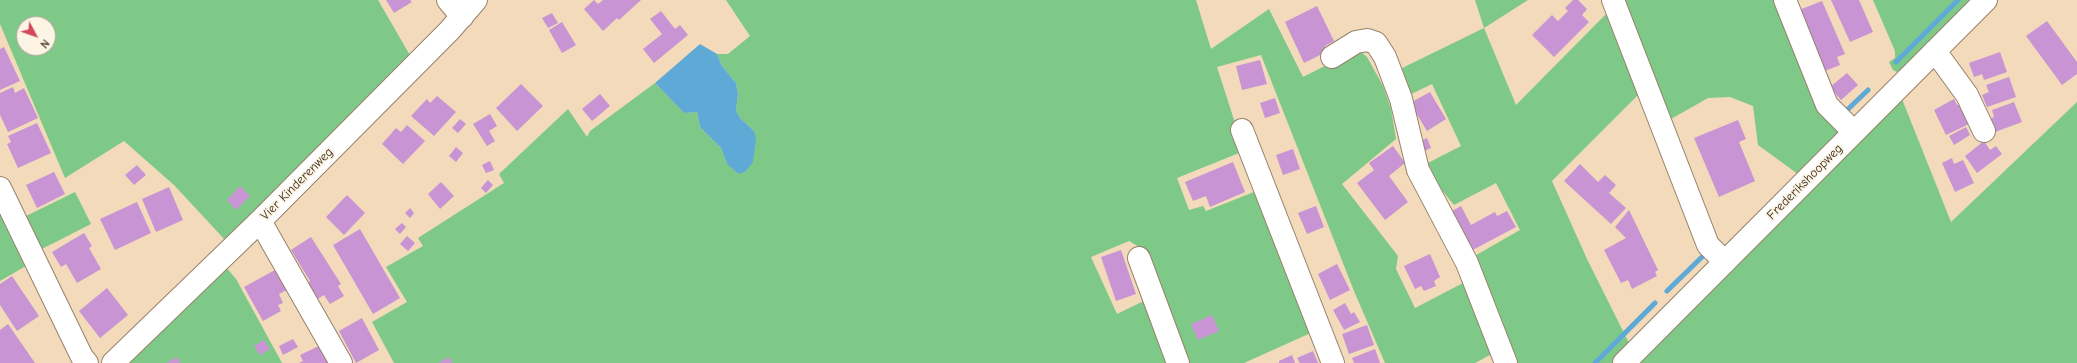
<!DOCTYPE html>
<style>
body{margin:0}
#map{position:relative;width:2077px;height:363px;overflow:hidden;background:#f2daba;font-family:"Comic Neue",sans-serif}
canvas{display:block}
.north{position:absolute;left:16px;top:16px;width:40px;height:40px;box-sizing:border-box;background:#fcf5e5;border:1px solid #afa495;border-radius:50%;rotate:131deg;font-size:11px;font-weight:700;line-height:16px;text-align:center;color:#3b2a1e}
.north::after{content:'';display:block;margin:auto;width:14px;height:18px;background:#d1495b;clip-path:polygon(50% 0,100% 100%,50% 72%,0 100%)}
</style>
<div id="map">
<canvas width="2077" height="363"></canvas>
<div class="north">N</div>
</div>
<script>
const context = document.querySelector('canvas').getContext('2d');
context.lineJoin = 'round';
function fill(path, color) { context.fillStyle = color; context.fill(path, 'evenodd'); }
const poly = rows => new Path2D(rows.map(r => 'M' + r).join(''));
function strokePath(path, color, width, dash) { context.strokeStyle = color; context.lineWidth = width; context.lineCap = dash ? 'butt' : 'round'; context.setLineDash(dash || []); context.stroke(path); }
function drawText(font, color, halo, rows, align = 'center') {
  context.font = font + ' "Comic Neue",sans-serif'; context.lineWidth = 3.5; context.setLineDash([]); context.textBaseline = 'middle'; context.strokeStyle = halo; context.fillStyle = color; for (const [text, x, y, turn = 0] of rows) {
    context.save(); context.translate(x, y); context.rotate((+turn || 0) * Math.PI / 180); context.textAlign = isNaN(turn) ? turn : align; if (halo) context.strokeText(text, 0, 0); context.fillText(text, 0, 0); context.restore();
  }
}
const green = poly([
 [0,0,378,0,411,57,226,241,174,185,124,141,65,178,0,24],
 [24,24,48,24,48,48,24,48],
 [726,0,1196,0,1211,49,1269,9,1303,77,1354,51,1361,52,1367,57,1383,86,1391,109,1396,139,1342,184,1398,256,1396,269,1415,308,1463,283,1492,354,1475,363,1385,363,1354,291,1261,55,1217,67,1244,151,1177,178,1189,210,1203,206,1206,211,1259,190,1313,332,1244,363,1185,363,1139,247,1129,241,1091,257,1117,314,1150,298,1174,363,394,363,372,322,407,302,386,267,423,246,418,238,504,183,499,174,568,109,587,137,590,131,655,83,684,113,697,112,700,127,721,148,727,164,754,131,740,118,736,110,738,94,736,83,722,66,717,54,728,54,750,36],
 [1475,0,1528,0,1484,28,1516,105,1611,9,1642,91,1552,181,1587,259,1630,345,1613,363,1505,363,1464,262,1520,230,1496,183,1454,205,1422,166,1461,146,1432,84,1403,98,1392,73,1484,28],
 [1617,0,1774,0,1814,104,1833,124,1837,129,1837,136,1802,177,1758,145,1753,106,1730,97,1708,98,1664,123],
 [1873,0,1980,0,1899,73,1893,70,1889,62,1895,58,1895,51],
 [1902,99,1951,222,2077,102,2077,363,1638,363],
 [75,192,91,224,38,251,22,218],
 [0,199,31,263,0,281],
 [225,266,236,279,282,363,125,363]
]);
const water = poly([
 [700,44,717,54,722,66,736,83,738,94,736,110,740,118,754,131,756,138,753,162,745,172,739,174,727,164,721,148,700,127,697,112,684,113,655,83]
]);
const stream = poly([
 [1896,62,1958,0],
 [1844,113,1868,90],
 [1667,291,1704,255],
 [1595,363,1655,303]
]);
const building = poly([
 [386,0,410,0,412,2,394,13],
 [594,0,598,4,603,0,641,0,619,20,617,18,603,31,584,9],
 [1573,0,1578,0,1587,9,1582,15,1589,22,1554,57,1532,35,1552,15,1558,21,1568,11,1565,8],
 [1831,0,1859,0,1873,32,1850,42],
 [1822,1,1845,54,1837,57,1840,65,1820,73,1794,12],
 [1317,6,1334,41,1325,46,1328,51,1304,63,1285,22],
 [661,11,675,29,680,25,688,35,654,63,643,49,662,34,650,19],
 [552,13,558,23,548,28,542,18],
 [2047,21,2077,62,2077,74,2062,85,2026,36],
 [562,22,576,45,562,53,549,30],
 [4,47,20,81,0,90,0,49],
 [2000,52,2007,72,1984,80,1982,74,1974,77,1969,63],
 [1260,60,1267,84,1242,90,1236,66],
 [1847,73,1858,85,1841,100,1830,87],
 [2009,77,2016,97,1987,107,1982,95,1989,92,1986,85],
 [521,84,543,106,517,131,496,108],
 [13,87,15,93,24,88,38,118,8,132,0,115,0,93],
 [1430,92,1446,119,1427,131,1410,103],
 [600,94,610,106,592,121,582,109],
 [437,96,456,112,434,136,411,116,427,99,430,103],
 [1275,98,1280,113,1265,118,1260,103],
 [1954,99,1957,105,1961,103,1971,123,1946,135,1934,110],
 [2014,102,2022,122,1995,132,1990,119,1994,117,1992,110],
 [490,114,497,126,489,131,495,141,487,146,473,124],
 [460,119,466,124,458,133,452,128],
 [1738,120,1746,139,1739,142,1755,181,1719,197,1694,138],
 [37,123,51,153,18,168,7,144,11,142,8,136],
 [407,125,425,141,403,164,382,144,396,128,401,132],
 [1966,127,1970,135,1954,145,1949,136],
 [1427,138,1431,148,1420,153,1416,143],
 [1984,141,1990,150,1996,146,2002,154,1977,173,1965,156],
 [1393,146,1405,163,1389,176,1408,202,1385,220,1357,183,1374,170,1369,163],
 [456,147,463,153,456,162,449,156],
 [1293,149,1300,169,1283,175,1276,155],
 [1952,158,1954,164,1963,160,1974,183,1955,192,1942,163],
 [490,161,494,170,486,173,482,165],
 [1233,162,1245,192,1210,207,1206,196,1193,201,1185,182],
 [1580,164,1598,182,1605,175,1616,185,1609,193,1626,208,1611,224,1564,181],
 [137,165,146,175,134,185,125,175],
 [54,172,65,194,37,208,26,185],
 [488,180,493,185,486,193,481,188],
 [441,182,454,196,440,209,428,194],
 [240,186,250,196,236,210,227,200],
 [169,187,183,220,156,232,142,199],
 [347,195,365,213,344,235,326,217],
 [137,202,151,233,115,250,100,219],
 [1316,206,1324,227,1307,234,1298,213],
 [1461,206,1471,225,1495,212,1497,216,1507,211,1516,227,1467,253,1447,214],
 [410,208,414,213,410,218,405,213],
 [1629,210,1658,270,1655,272,1657,276,1632,289,1628,280,1621,283,1604,250,1626,238,1615,227],
 [402,223,406,227,400,234,395,229],
 [360,229,400,298,373,314,333,245],
 [84,233,92,246,89,248,101,269,77,283,66,264,61,267,52,252],
 [407,236,415,243,408,251,400,244],
 [311,237,341,284,338,286,344,296,330,304,324,295,316,300,306,284,310,281,291,250],
 [1121,250,1136,294,1116,301,1101,257],
 [1430,254,1440,277,1434,281,1436,286,1424,291,1421,286,1415,289,1404,266],
 [1337,264,1350,290,1330,300,1318,274],
 [275,270,287,290,279,294,283,303,278,305,281,311,263,321,244,287],
 [12,276,39,316,17,331,0,305,0,284],
 [107,288,128,315,100,338,79,311],
 [1345,303,1351,314,1354,312,1360,322,1344,330,1333,310],
 [1212,315,1219,331,1198,340,1191,324],
 [362,318,379,350,356,363,339,331],
 [8,324,35,363,0,363,0,330],
 [1367,325,1374,345,1349,354,1342,334],
 [293,339,298,347,283,355,279,346],
 [264,340,270,349,260,355,254,346],
 [319,346,328,363,299,363,303,361,300,355],
 [1375,349,1380,363,1354,363,1352,358],
 [1313,351,1318,363,1300,363,1297,358],
 [1292,355,1295,363,1279,363,1279,361],
 [177,357,180,363,166,363],
 [449,357,452,363,438,363]
]);
const minor = poly([
 [448,0,462,17],
 [1613,0,1708,245,1725,262],
 [1785,0,1827,105,1854,132],
 [1935,51,1967,95,1984,131],
 [1332,57,1356,42,1367,40,1376,43,1385,57,1401,99,1418,170,1467,263,1506,363],
 [1242,130,1333,363],
 [0,188,82,357,87,363],
 [260,221,341,363],
 [1139,258,1178,363],
 [113,363,260,221,449,31,476,0],
 [1624,363,1986,0]
]);
const streetNames = [
 ["Frederikshoopweg",1805,182,-45],
 ["Vier Kinderenweg",297,184,-45]
];
fill(green, '#7ec987');
fill(water, '#5fa9d7');
strokePath(stream, '#5fa9d7', 5);
fill(building, '#c894d4');
strokePath(minor, '#96826c', 24);
strokePath(minor, '#fff', 22);
drawText('13px', '#3b2a1e', '#fcf5e5', streetNames);
</script>
